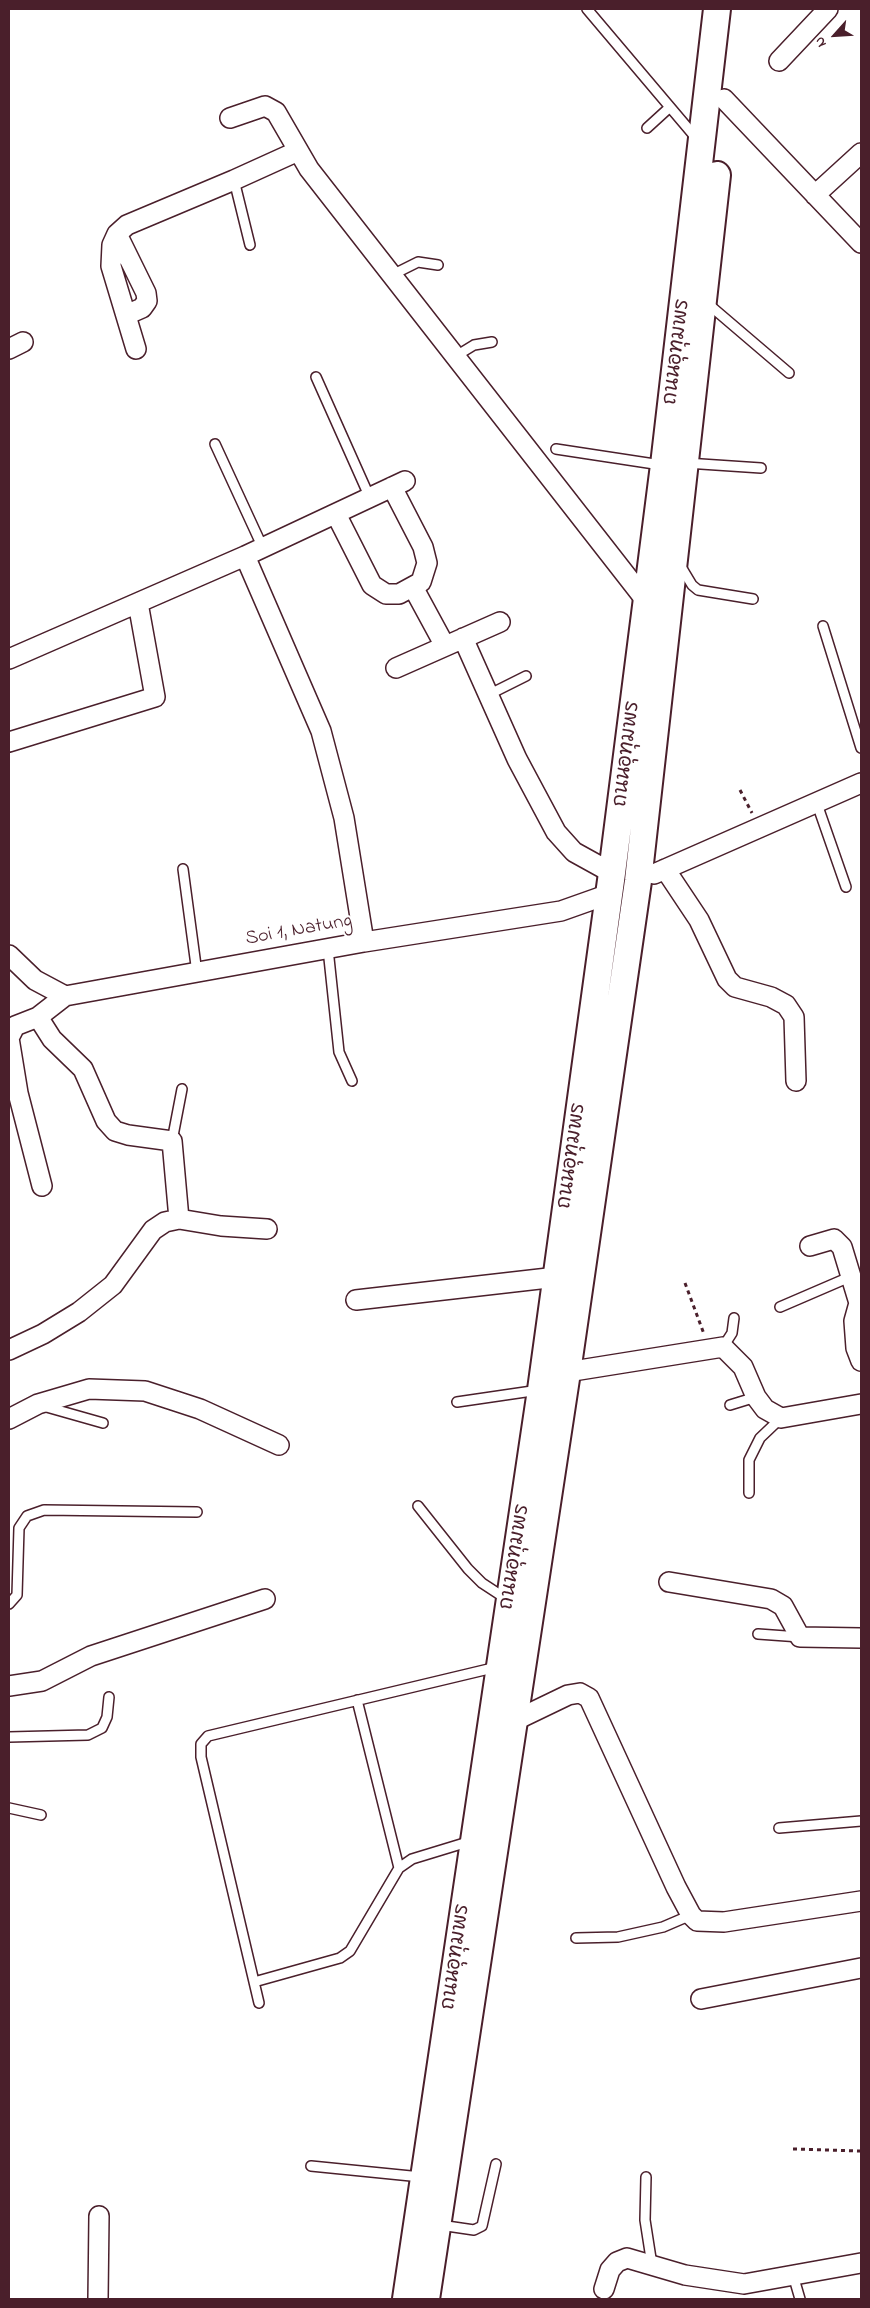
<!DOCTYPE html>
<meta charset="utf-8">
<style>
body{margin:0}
#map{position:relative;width:870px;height:2308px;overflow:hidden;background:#fff;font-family:"Indie Flower",sans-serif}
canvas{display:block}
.frame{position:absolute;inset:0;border:10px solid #4a1f2b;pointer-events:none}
.north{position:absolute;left:810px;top:10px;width:50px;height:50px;-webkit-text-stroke:4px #fff;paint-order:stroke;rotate:244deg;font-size:14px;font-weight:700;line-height:20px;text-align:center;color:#4a1f2b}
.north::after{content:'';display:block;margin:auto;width:18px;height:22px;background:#4a1f2b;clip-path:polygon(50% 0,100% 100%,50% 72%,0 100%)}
</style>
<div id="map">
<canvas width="870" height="2308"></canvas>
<div class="frame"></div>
<div class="north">N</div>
</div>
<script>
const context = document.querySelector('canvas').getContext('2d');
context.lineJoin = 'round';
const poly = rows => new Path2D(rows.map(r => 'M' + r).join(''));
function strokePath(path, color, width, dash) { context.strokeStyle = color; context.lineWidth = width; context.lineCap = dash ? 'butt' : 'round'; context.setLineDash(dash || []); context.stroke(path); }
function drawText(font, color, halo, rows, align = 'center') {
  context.font = font + ' "Indie Flower","Playpen Sans Thai",sans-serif'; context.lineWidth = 4; context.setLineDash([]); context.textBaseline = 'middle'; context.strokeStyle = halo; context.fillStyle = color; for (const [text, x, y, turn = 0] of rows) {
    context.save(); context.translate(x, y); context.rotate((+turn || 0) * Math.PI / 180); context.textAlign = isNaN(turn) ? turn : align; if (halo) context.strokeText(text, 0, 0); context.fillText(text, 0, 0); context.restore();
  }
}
const path = poly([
 [740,790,752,813],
 [685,1283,704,1334],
 [793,2149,861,2151]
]);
const lane = poly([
 [587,9,697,139],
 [647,128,670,107],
 [234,180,250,245],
 [392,275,418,262,438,265],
 [707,303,789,373],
 [456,356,474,345,492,342],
 [316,377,370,498],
 [215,444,263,548],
 [556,449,661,465],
 [686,463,761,468],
 [680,565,692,585,698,590,753,599],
 [823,626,861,748],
 [488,695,526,676],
 [816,801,846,887],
 [183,869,197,973],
 [328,949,339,1052,352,1081],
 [172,1141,182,1089],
 [780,1307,852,1276],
 [723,1347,732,1333,734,1318],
 [457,1402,539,1390],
 [730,1405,756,1397],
 [43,1406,103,1423],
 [749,1493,749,1460,760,1438,781,1418],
 [418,1506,468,1569,482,1583,508,1600],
 [9,1604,17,1595,19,1528,27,1516,44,1510,197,1512],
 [758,1634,800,1637],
 [357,1700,399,1868],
 [9,1737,88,1735,102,1728,107,1717,109,1697],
 [9,1808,41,1815],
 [779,1828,861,1821],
 [576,1938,618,1937,663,1927,691,1915],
 [254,1982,340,1958,350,1951,399,1868,412,1859,471,1841],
 [259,2003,201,1757,201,1744,208,1736,497,1667],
 [311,2166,421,2177],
 [646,2177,645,2220,652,2265],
 [440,2225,474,2230,482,2226,496,2164],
 [793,2275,800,2299]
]);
const street = poly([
 [779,61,828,9],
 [724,99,861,243],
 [230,118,265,106,276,112,309,169,647,602],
 [815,195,861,153],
 [117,234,146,293,147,301,142,308,126,315],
 [9,349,23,342],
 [136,349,111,266,112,245,117,234,127,225,234,180,298,151],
 [336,514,372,585,386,594,399,594,421,582,427,563,423,547,392,487],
 [245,556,321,731,344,818,364,942],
 [413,587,445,646],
 [463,638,517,759,556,832,574,852,612,873],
 [9,659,245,556,405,481],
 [396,668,500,622],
 [9,742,155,697,138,603],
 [665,869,699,920,727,979,735,987,771,997,786,1005,794,1017,796,1081],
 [654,874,861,783],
 [9,955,35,980,65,996,364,942,561,911,609,894],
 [38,1017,52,1039,83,1069,106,1121,115,1131,128,1135,172,1141,179,1219],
 [42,1186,18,1093,9,1038,15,1026,38,1017,65,996],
 [810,1246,834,1239,842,1247,859,1303,854,1321,856,1348,861,1361],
 [356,1300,557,1277],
 [9,1350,43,1334,79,1312,113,1285,153,1230,165,1222,179,1219,221,1226,267,1229],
 [567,1372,723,1347,743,1367,756,1397,765,1409,781,1418,861,1404],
 [9,1419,38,1404,89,1389,145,1391,200,1409,279,1445],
 [669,1582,771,1599,783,1606,800,1637,861,1638],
 [9,1686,42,1681,91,1656,265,1599],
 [514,1721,568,1695,580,1693,589,1698,676,1887,691,1915,697,1921,724,1922,861,1901],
 [701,1999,861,1968],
 [604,2289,610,2270,617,2262,627,2258,685,2275,744,2284,861,2263],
 [98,2299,99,2216]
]);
const secondary = poly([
 [406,2299,541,1390,612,873,664,465,717,9],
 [426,2299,567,1372,638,881,717,175]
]);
const streetNames = [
 ["ถนนอุทุมพร",678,352,-83],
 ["ถนนอุทุมพร",628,754,-83],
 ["Soi 1, Natung",299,931,-10],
 ["ถนนอุทุมพร",573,1156,-82],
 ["ถนนอุทุมพร",516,1557,-81],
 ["ถนนอุทุมพร",457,1957,-82]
];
strokePath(lane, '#4a1f2b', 12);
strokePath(street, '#4a1f2b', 22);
strokePath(secondary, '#4a1f2b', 30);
strokePath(path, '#4a1f2b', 3, [4, 4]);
strokePath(lane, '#fff', 9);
strokePath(street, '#fff', 19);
strokePath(secondary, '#fff', 26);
drawText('20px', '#4a1f2b', '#fff', streetNames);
</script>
